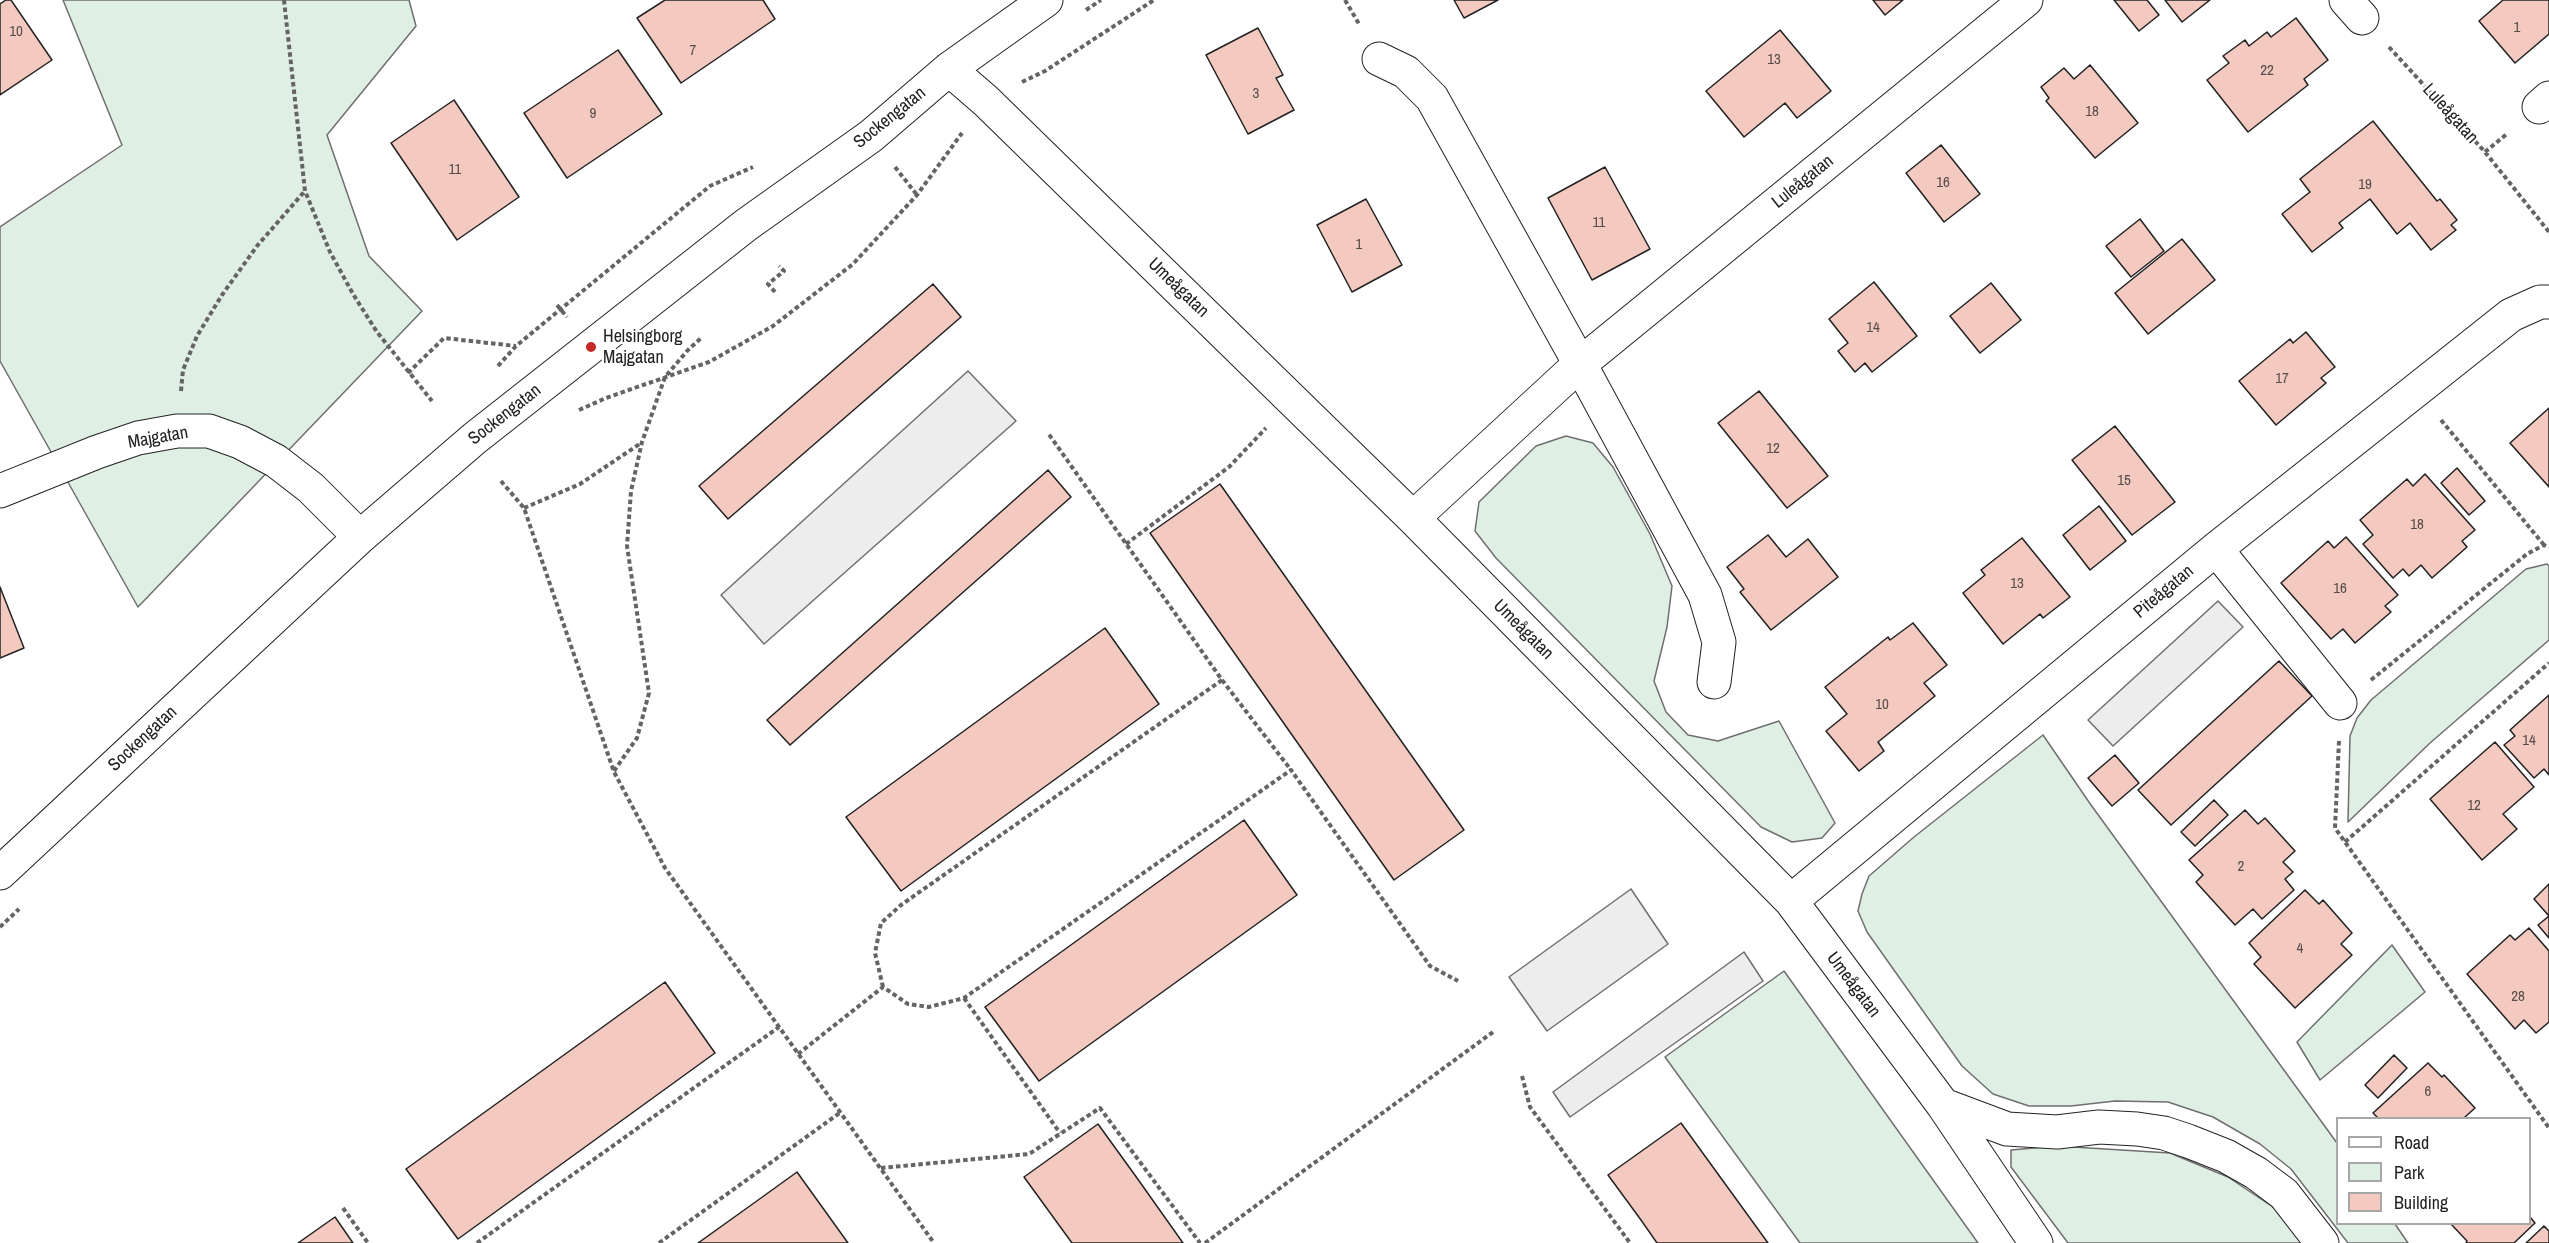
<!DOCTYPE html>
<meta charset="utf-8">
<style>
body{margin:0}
#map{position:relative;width:2549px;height:1243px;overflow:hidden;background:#fff;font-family:"Archivo Narrow",sans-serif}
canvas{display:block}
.legend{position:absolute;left:2336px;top:1117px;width:195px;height:108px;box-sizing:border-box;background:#fff;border:2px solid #a7a7a7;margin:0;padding:8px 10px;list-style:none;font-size:18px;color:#222}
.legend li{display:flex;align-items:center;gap:12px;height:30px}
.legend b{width:30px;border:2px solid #a7a7a7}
</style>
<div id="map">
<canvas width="2549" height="1243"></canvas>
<ul class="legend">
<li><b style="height:8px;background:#fff"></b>Road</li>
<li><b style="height:16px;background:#e0efe3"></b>Park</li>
<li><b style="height:16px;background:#f3c9c0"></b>Building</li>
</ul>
</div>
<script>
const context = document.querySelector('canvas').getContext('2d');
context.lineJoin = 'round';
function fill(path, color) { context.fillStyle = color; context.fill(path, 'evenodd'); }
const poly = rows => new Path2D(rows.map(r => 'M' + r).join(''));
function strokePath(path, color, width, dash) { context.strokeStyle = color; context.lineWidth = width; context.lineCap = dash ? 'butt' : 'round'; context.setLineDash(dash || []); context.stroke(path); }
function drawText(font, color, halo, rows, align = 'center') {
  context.font = font + ' "Archivo Narrow",sans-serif'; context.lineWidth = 4.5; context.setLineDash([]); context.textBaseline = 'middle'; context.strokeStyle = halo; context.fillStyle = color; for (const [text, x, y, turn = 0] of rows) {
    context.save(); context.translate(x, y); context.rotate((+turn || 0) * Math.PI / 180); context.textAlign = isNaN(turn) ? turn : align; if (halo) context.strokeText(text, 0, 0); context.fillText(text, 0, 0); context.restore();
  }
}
const green = poly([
 [63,0,409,0,416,26,327,135,369,256,422,311,138,607,0,361,0,227,122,145,63,0],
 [1566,436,1593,443,1613,467,1650,534,1672,586,1667,627,1654,681,1666,712,1688,735,1718,741,1779,721,1835,823,1822,838,1792,842,1761,827,1496,558,1475,531,1479,502,1536,446,1566,436],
 [2547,564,2549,566,2549,640,2430,743,2348,822,2350,736,2357,718,2371,700,2526,569,2547,564],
 [2043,735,2091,805,2337,1143,2338,1224,2395,1224,2408,1243,2348,1243,2291,1169,2260,1144,2213,1117,2168,1102,2115,1101,2071,1106,2029,1106,1993,1094,1962,1066,1867,932,1858,911,1862,894,1869,876,1914,837,2043,735],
 [2392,945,2425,992,2320,1080,2297,1042,2392,945],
 [1784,971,1978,1243,1800,1243,1665,1057,1784,971],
 [2057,1146,2170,1153,2228,1177,2276,1209,2302,1243,2068,1243,2011,1167,2011,1150,2057,1146]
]);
const parking = poly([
 [968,371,1016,421,764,644,721,595,968,371],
 [2218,601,2243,627,2113,746,2088,720,2218,601],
 [1631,889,1668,944,1547,1031,1509,977,1631,889],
 [1744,952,1763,981,1570,1117,1553,1092,1744,952]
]);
const building = poly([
 [6,0,11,0,52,60,0,95,0,4,6,0],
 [665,0,763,0,775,19,681,83,637,18,665,0],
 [1454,0,1498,0,1464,18,1454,0],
 [1873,0,1903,0,1885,15,1873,0],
 [2114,0,2147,0,2159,15,2139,31,2114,0],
 [2165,0,2210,0,2182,22,2165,0],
 [2503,0,2549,0,2549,34,2515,63,2479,21,2503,0],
 [2296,18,2328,60,2304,79,2308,85,2248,132,2207,80,2229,63,2223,56,2245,40,2249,46,2267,32,2271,37,2296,18],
 [1258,28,1283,75,1276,78,1294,110,1248,134,1206,55,1258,28],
 [1780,30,1831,91,1797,118,1785,103,1744,137,1706,91,1780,30],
 [618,50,662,114,567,178,524,113,618,50],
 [2090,65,2138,123,2095,158,2046,101,2049,98,2041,87,2064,68,2074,79,2090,65],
 [454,100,519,197,457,240,391,143,454,100],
 [2373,121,2437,201,2440,199,2457,220,2451,225,2456,230,2431,250,2410,223,2397,234,2370,199,2339,223,2343,228,2312,252,2282,214,2310,192,2300,179,2373,121],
 [1941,145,1980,194,1944,222,1906,173,1941,145],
 [1605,167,1650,249,1592,280,1548,198,1605,167],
 [1366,199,1402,265,1352,292,1317,225,1366,199],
 [2140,219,2164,251,2131,277,2106,246,2140,219],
 [2182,239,2215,280,2148,334,2115,293,2182,239],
 [1874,282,1917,336,1872,372,1865,363,1855,372,1838,351,1848,343,1829,319,1874,282],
 [1991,283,2021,320,1980,353,1950,316,1991,283],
 [933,284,961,317,728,519,699,486,933,284],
 [2306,332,2335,367,2321,378,2326,383,2276,425,2239,381,2290,339,2293,343,2306,332],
 [1759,391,1828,476,1787,508,1718,423,1759,391],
 [2549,408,2549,487,2510,443,2549,408],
 [2115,426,2175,502,2132,535,2072,460,2115,426],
 [2457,468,2485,501,2469,515,2441,483,2457,468],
 [1048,470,1071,497,790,745,767,720,1048,470],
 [2425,474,2475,530,2462,541,2467,547,2432,578,2421,565,2409,576,2403,569,2393,578,2363,544,2373,535,2360,520,2407,479,2413,486,2425,474],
 [1220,484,1464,830,1394,880,1150,533,1220,484],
 [2099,506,2126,541,2090,570,2063,535,2099,506],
 [1768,535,1786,557,1808,539,1838,577,1771,630,1740,592,1744,589,1727,567,1768,535],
 [2346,537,2398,595,2385,606,2391,612,2355,643,2343,629,2331,639,2281,583,2328,541,2334,548,2346,537],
 [2022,538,2070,597,2043,618,2040,614,2003,644,1963,593,1985,575,1981,570,2022,538],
 [0,587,24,648,0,658,0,587],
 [1913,623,1947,665,1924,683,1935,696,1878,742,1884,751,1859,771,1826,731,1847,714,1825,687,1888,637,1890,640,1913,623],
 [1105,628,1159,704,901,891,846,817,1105,628],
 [2279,661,2312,696,2171,825,2138,790,2279,661],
 [2549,695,2549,775,2544,769,2534,778,2504,745,2515,736,2510,730,2549,695],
 [2495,742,2534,787,2503,814,2517,829,2482,860,2430,799,2495,742],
 [2115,755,2139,783,2112,806,2088,778,2115,755],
 [2214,800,2228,815,2195,846,2181,832,2214,800],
 [2245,810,2258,824,2265,818,2295,851,2283,862,2293,872,2285,879,2294,890,2262,919,2253,909,2235,925,2196,882,2203,875,2189,860,2245,810],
 [1244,820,1297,895,1039,1081,985,1007,1244,820],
 [2549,884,2549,938,2538,925,2549,916,2534,899,2549,884],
 [2305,890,2319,904,2323,900,2352,933,2341,944,2352,955,2295,1008,2254,964,2261,957,2249,943,2305,890],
 [2529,928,2549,951,2549,1022,2536,1033,2524,1020,2515,1029,2467,974,2510,935,2515,940,2529,928],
 [665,982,715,1053,458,1239,406,1169,665,982],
 [2394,1055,2407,1068,2378,1098,2365,1085,2394,1055],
 [2428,1063,2442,1077,2444,1075,2475,1108,2465,1117,2467,1118,2378,1118,2373,1113,2428,1063],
 [1681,1123,1768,1243,1657,1243,1641,1220,1608,1175,1681,1123],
 [1098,1124,1137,1178,1183,1243,1072,1243,1024,1177,1098,1124],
 [797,1172,848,1243,698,1243,754,1203,797,1172],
 [335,1217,353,1243,298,1243,335,1217],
 [2530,1217,2535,1223,2514,1243,2466,1243,2467,1241,2451,1224,2530,1224,2530,1217],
 [2544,1226,2549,1231,2549,1243,2526,1243,2544,1226]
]);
const path = poly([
 [284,0,305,191,330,252,353,294,377,332,432,401],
 [1345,0,1359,24],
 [1086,10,1101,0],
 [2389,47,2485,152,2549,232],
 [1022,82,1045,71,1154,0],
 [2485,152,2508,133],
 [895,167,917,195],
 [775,292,768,284,784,271,779,266],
 [557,305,567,317],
 [498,366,516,346,710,186,753,167],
 [408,373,444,338,516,346],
 [181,391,183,370,197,336,222,295,257,246,304,192],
 [579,410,606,398,709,362,773,326,853,264,917,195,962,133],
 [2441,420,2544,545],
 [501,481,524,508,614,772,665,868,934,1243],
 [524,508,580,484,641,443],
 [1126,544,1229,467,1266,428],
 [1222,680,1291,770],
 [2371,680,2527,554,2544,545,2549,547],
 [2339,741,2335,828,2549,1128],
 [614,771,637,738,649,693,627,546,631,491,642,442,665,377,688,350,701,338],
 [2345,842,2549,663],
 [0,927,19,909],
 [883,987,875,953,881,923,901,905,1222,680,1048,433],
 [964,998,1060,1133],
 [798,1054,883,987,908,1004,929,1007,964,998,1291,770,1430,966,1458,981],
 [1522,1076,1530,1107,1630,1243],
 [881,1168,1029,1154,1100,1108,1200,1243],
 [343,1208,368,1243],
 [477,1243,779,1027],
 [659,1243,841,1112],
 [1205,1243,1493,1032]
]);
const minor = poly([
 [2346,0,2362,18],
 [1379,59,1406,72,1432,98,1580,364,1705,595,1719,642,1714,682],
 [949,69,986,101,1413,518,1791,901,1943,1105,2036,1243],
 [2539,107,2549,98],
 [0,491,97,452,138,438,177,431,209,431,240,442,276,461,311,488,360,537],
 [1413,518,1580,364,2026,0],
 [2216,549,2340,703],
 [0,873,360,537,475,438,746,225,871,136,949,69,1046,0],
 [1791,901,2216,549,2511,315,2540,302,2549,302],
 [1943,1105,2007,1129,2057,1132,2099,1127,2137,1129,2164,1133,2188,1141,2226,1156,2256,1173,2284,1194,2322,1243]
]);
const markers = [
 [591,347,6,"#c62828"]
];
const numberNames = [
 ["1",2517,28],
 ["10",16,32],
 ["7",693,51],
 ["13",1774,60],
 ["22",2267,71],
 ["3",1256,94],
 ["18",2092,112],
 ["9",593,114],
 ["11",455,170],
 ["16",1943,183],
 ["19",2365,185],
 ["11",1599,223],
 ["1",1359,245],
 ["14",1873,328],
 ["17",2282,379],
 ["12",1773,449],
 ["15",2124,481],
 ["18",2417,525],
 ["13",2017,584],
 ["16",2340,589],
 ["10",1882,705],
 ["14",2529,741],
 ["12",2474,806],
 ["2",2241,867],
 ["4",2300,949],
 ["28",2518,997],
 ["6",2428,1092]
];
const streetNames = [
 ["Luleågatan",2450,114,48],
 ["Sockengatan",890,118,-39],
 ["Luleågatan",1803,182,-39],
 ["Umeågatan",1178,288,44],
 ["Sockengatan",505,415,-38],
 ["Majgatan",158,438,-10],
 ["Piteågatan",2164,592,-40],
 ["Umeågatan",1523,630,45],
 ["Sockengatan",143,739,-43],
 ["Umeågatan",1853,985,53]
];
const poiNames = [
 ["Helsingborg",603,337],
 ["Majgatan",603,358]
];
fill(green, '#e0efe3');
strokePath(green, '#6f6f6f', 1.5);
fill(parking, '#ededed');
strokePath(parking, '#6f6f6f', 1.5);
fill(building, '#f3c9c0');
strokePath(building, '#222', 1.5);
strokePath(minor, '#222', 35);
strokePath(path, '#646464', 4, [4.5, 3]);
strokePath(minor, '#fff', 33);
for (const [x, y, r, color] of markers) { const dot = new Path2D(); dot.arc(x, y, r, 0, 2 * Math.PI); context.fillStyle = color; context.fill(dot); strokePath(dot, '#fff', 2); }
drawText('15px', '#564c4a', null, numberNames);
drawText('18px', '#222', '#fff', streetNames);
drawText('18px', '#222', '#fff', poiNames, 'left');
</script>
